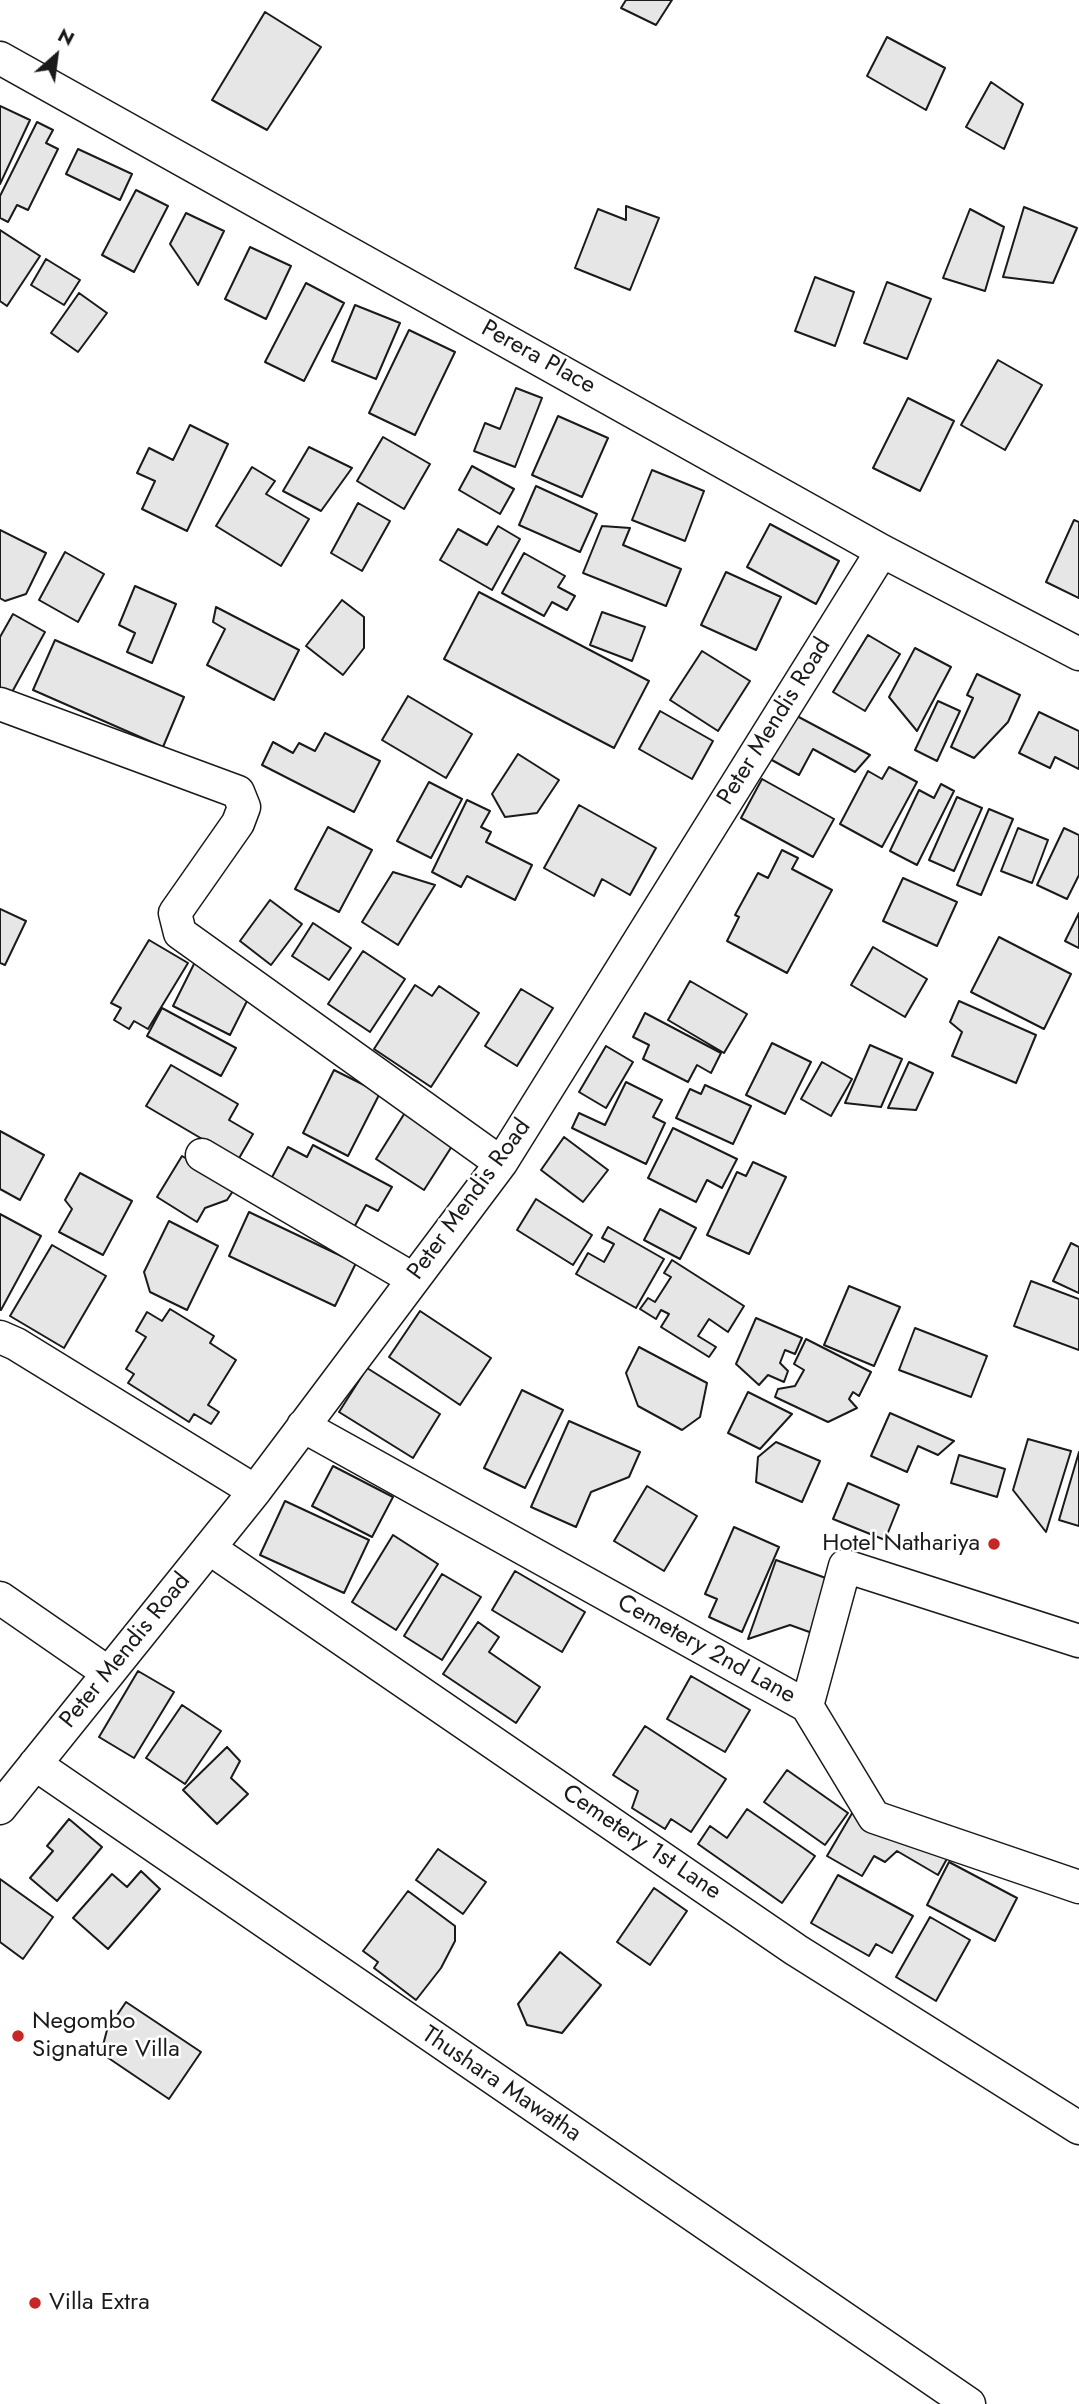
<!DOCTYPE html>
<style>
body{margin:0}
#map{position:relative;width:1079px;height:2404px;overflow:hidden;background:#fff;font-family:Jost,sans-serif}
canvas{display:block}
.north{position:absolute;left:21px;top:21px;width:70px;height:70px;-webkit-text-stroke:5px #fff;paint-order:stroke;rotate:28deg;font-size:19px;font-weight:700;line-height:28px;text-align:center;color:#1a1a1a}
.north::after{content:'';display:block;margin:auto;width:24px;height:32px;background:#1a1a1a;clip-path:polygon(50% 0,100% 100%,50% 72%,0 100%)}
</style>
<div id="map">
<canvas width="1079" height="2404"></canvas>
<div class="north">N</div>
</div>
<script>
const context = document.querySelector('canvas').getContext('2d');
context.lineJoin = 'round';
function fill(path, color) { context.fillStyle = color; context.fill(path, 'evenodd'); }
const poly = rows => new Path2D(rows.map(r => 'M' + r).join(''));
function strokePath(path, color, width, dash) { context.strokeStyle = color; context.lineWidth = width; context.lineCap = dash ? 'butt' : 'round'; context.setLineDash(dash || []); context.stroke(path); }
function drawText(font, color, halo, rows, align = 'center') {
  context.font = font + ' Jost,sans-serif'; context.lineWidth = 5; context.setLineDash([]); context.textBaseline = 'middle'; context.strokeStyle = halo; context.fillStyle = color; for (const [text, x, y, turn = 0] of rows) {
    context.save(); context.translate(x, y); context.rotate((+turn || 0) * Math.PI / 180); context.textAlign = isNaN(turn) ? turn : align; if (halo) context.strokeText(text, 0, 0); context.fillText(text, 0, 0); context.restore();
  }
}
const building = poly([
 [626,0,672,0,656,25,621,8,626,0],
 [265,12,321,47,267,130,212,100,265,12],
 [887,37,945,68,926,110,867,76,887,37],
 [991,82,1023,104,1004,149,966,127,991,82],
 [0,106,30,120,0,184,0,106],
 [37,122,53,130,46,143,58,149,28,210,17,205,8,222,0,218,0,196,37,122],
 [78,149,132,174,120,200,66,174,78,149],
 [136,190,168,206,134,272,102,255,136,190],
 [626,206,659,218,630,290,575,268,598,209,626,220,626,206],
 [1024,207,1077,228,1053,283,1003,277,1024,207],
 [970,209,1004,227,985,291,943,278,970,209],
 [186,213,224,231,198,285,170,244,186,213],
 [0,230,40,256,7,306,0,301,0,230],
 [250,247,291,266,266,319,225,299,250,247],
 [46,259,80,280,64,305,31,285,46,259],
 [815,277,854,292,835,346,795,331,815,277],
 [887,282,931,299,907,359,864,343,887,282],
 [306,283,344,303,304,381,265,362,306,283],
 [79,293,107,313,78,352,51,333,79,293],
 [355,305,400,323,376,379,332,361,355,305],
 [409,330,455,352,415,435,369,413,409,330],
 [998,360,1042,385,1005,450,961,425,998,360],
 [516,388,542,398,515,467,474,451,485,423,500,429,516,388],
 [908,398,954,421,920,491,873,468,908,398],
 [558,416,608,438,582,497,532,475,558,416],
 [190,425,228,444,187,531,142,509,155,481,137,473,149,448,173,460,190,425],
 [383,437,430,464,404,509,357,481,383,437],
 [309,447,352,468,321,511,283,491,309,447],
 [472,466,514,489,500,514,459,490,472,466],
 [252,467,275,481,266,494,309,519,281,566,216,526,252,467],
 [652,470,704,491,685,541,632,520,652,470],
 [536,486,597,514,580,552,519,525,536,486],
 [358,503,390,521,362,571,331,553,358,503],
 [1074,520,1079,522,1079,598,1046,582,1074,520],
 [770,524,839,561,816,604,747,567,770,524],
 [498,526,520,539,492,590,440,560,458,529,487,545,498,526],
 [602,526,630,528,623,545,681,569,666,606,583,573,602,526],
 [0,530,46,553,26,594,5,601,0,598,0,530],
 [65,552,104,574,78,622,39,600,65,552],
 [524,553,565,576,558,587,575,596,567,610,552,602,544,616,502,593,524,553],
 [726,572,781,597,756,650,701,625,726,572],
 [135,586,176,604,152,663,127,652,135,633,119,625,135,586],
 [479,592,649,681,614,748,444,659,479,592],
 [342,600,364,617,364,648,343,675,306,646,342,600],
 [216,607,299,650,274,700,207,665,225,629,213,622,216,607],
 [602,612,645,627,632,661,590,645,602,612],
 [13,614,45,632,11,694,0,688,0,637,13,614],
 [868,635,900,654,865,711,833,692,868,635],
 [55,640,184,697,163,747,33,690,55,640],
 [915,648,951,667,917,731,889,697,915,648],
 [702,651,750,681,718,731,670,700,702,651],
 [977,674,1020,695,1008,722,974,758,951,747,973,698,967,695,977,674],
 [408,696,472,734,446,778,382,740,408,696],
 [938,701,960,711,937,761,915,750,938,701],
 [660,711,713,741,692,779,639,749,660,711],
 [1039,712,1079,731,1079,769,1055,757,1050,768,1019,753,1039,712],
 [795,715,870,755,855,772,813,749,799,775,770,759,795,715],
 [325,733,380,761,354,812,262,765,273,742,293,753,299,743,315,751,325,733],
 [518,754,559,780,537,813,505,817,492,794,518,754],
 [889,767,917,782,882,847,840,824,868,771,882,779,889,767],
 [762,779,834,819,813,857,741,818,762,779],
 [429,782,462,799,431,858,397,841,429,782],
 [941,784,954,791,917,865,890,851,919,790,934,798,941,784],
 [957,797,982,808,954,871,929,860,957,797],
 [467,800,490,811,481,827,491,832,486,842,532,865,515,900,467,876,461,887,432,872,467,800],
 [579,805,656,848,630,895,602,879,594,896,544,868,579,805],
 [989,809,1013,819,981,895,957,885,989,809],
 [328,827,372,850,339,912,295,889,328,827],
 [1018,828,1048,840,1032,883,1001,871,1018,828],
 [1064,828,1079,835,1079,875,1067,899,1037,885,1064,828],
 [782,850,798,858,792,869,832,890,787,973,727,941,739,917,735,915,758,873,768,878,782,850],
 [393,872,435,885,398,945,362,922,393,872],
 [903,878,957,902,937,946,883,921,903,878],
 [270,900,302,924,271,965,240,941,270,900],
 [0,909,26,921,5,965,0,963,0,909],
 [1079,913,1079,948,1065,941,1079,913],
 [313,923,351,948,329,980,292,956,313,923],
 [999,937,1071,974,1044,1029,971,992,999,937],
 [149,940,188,963,148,1029,134,1021,129,1029,114,1020,121,1008,111,1003,149,940],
 [873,947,927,979,905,1017,851,985,873,947],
 [363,951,405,979,370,1032,328,1004,363,951],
 [196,960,253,989,230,1035,173,1006,196,960],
 [690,981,747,1014,724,1053,668,1020,690,981],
 [415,985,432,996,439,986,479,1013,431,1087,374,1049,415,985],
 [521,989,553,1008,517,1066,485,1046,521,989],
 [959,1001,1036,1035,1016,1083,952,1056,962,1032,950,1022,959,1001],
 [162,1008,236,1048,221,1076,147,1036,162,1008],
 [645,1013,721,1053,711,1073,697,1065,688,1082,643,1059,649,1045,633,1037,645,1013],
 [772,1043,811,1062,785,1114,746,1095,772,1043],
 [870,1045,902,1059,881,1107,845,1103,870,1045],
 [606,1046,633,1062,606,1108,579,1092,606,1046],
 [822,1062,852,1079,831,1116,801,1099,822,1062],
 [909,1062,933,1073,916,1110,888,1108,909,1062],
 [171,1065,238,1104,229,1120,253,1134,238,1160,146,1106,171,1065],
 [334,1070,380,1093,348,1156,303,1133,334,1070],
 [626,1082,662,1100,653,1117,665,1123,646,1164,572,1128,579,1113,605,1125,626,1082],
 [705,1085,751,1106,733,1144,676,1118,690,1089,701,1094,705,1085],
 [406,1111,454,1143,424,1190,376,1159,406,1111],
 [673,1128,737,1159,722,1188,707,1180,696,1202,648,1178,673,1128],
 [0,1131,44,1155,20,1200,0,1189,0,1131],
 [564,1137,608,1170,583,1202,541,1170,564,1137],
 [313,1145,392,1187,378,1211,366,1205,350,1235,270,1181,288,1147,307,1157,313,1145],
 [182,1156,235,1188,227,1200,205,1208,197,1222,157,1197,182,1156],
 [753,1162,786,1177,749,1254,707,1235,737,1172,746,1176,753,1162],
 [80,1173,132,1201,103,1255,59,1232,72,1209,65,1200,80,1173],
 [536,1199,592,1235,573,1265,517,1230,536,1199],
 [660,1209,696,1228,680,1259,644,1240,660,1209],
 [249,1212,356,1263,335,1306,229,1256,249,1212],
 [0,1214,41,1236,1,1310,0,1310,0,1214],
 [169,1221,218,1246,187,1310,150,1292,144,1272,169,1221],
 [608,1227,664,1259,636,1308,576,1274,588,1253,604,1262,614,1244,602,1238,608,1227],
 [1071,1243,1079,1247,1079,1293,1053,1281,1071,1243],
 [52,1245,106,1276,64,1348,10,1316,52,1245],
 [672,1260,744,1306,728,1332,709,1319,698,1336,716,1347,709,1357,661,1327,669,1314,661,1310,656,1319,640,1309,648,1298,655,1302,671,1277,664,1273,672,1260],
 [1031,1281,1079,1299,1079,1350,1014,1326,1031,1281],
 [849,1286,900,1307,874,1366,824,1345,849,1286],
 [170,1309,214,1336,210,1343,236,1360,208,1405,219,1412,211,1424,194,1414,189,1422,128,1383,134,1374,126,1369,146,1337,136,1331,147,1312,162,1321,170,1309],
 [420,1311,491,1358,460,1405,389,1357,420,1311],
 [756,1318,802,1338,795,1354,785,1350,780,1363,788,1371,784,1382,768,1375,759,1385,736,1364,756,1318],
 [915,1328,987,1356,971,1397,899,1370,915,1328],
 [806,1339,871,1372,859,1396,853,1392,849,1399,857,1408,828,1422,775,1397,778,1389,795,1386,804,1370,794,1364,806,1339],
 [639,1347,707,1383,700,1417,682,1430,638,1406,626,1373,639,1347],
 [367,1368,440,1414,413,1458,339,1412,367,1368],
 [522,1390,563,1410,525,1488,484,1468,522,1390],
 [748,1392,792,1414,760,1449,728,1433,748,1392],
 [890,1413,954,1441,938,1455,918,1446,907,1472,871,1456,890,1413],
 [569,1421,640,1452,629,1477,591,1492,576,1527,531,1507,569,1421],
 [1028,1439,1071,1451,1046,1532,1013,1490,1028,1439],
 [776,1442,820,1461,802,1502,756,1482,758,1457,776,1442],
 [1079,1452,1079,1526,1059,1520,1079,1452],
 [959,1455,1005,1469,997,1497,951,1483,959,1455],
 [333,1466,393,1497,372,1537,312,1506,333,1466],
 [848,1483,899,1505,885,1540,833,1519,848,1483],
 [647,1486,697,1516,664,1571,614,1541,647,1486],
 [285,1501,369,1540,344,1593,260,1555,285,1501],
 [734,1527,779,1547,742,1632,709,1617,717,1599,705,1594,734,1527],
 [393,1535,438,1564,396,1630,352,1602,393,1535],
 [776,1560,834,1581,815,1634,790,1625,748,1639,776,1560],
 [515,1571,585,1612,562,1652,492,1610,515,1571],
 [442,1574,481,1597,442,1660,404,1636,442,1574],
 [478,1622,499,1637,489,1652,540,1687,516,1723,443,1674,478,1622],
 [138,1671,174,1692,134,1758,99,1737,138,1671],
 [691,1676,750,1710,725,1752,667,1719,691,1676],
 [182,1705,221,1731,185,1784,146,1758,182,1705],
 [645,1726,726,1779,691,1832,671,1819,665,1829,632,1808,638,1791,613,1775,645,1726],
 [227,1747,240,1761,231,1778,248,1794,217,1824,183,1790,227,1747],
 [787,1770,848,1813,825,1845,764,1802,787,1770],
 [858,1803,949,1855,938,1875,897,1851,885,1862,874,1856,862,1876,827,1856,858,1803],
 [747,1809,815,1856,782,1903,698,1844,710,1826,727,1838,747,1809],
 [69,1819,102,1847,57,1901,30,1878,53,1851,47,1846,69,1819],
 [438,1849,486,1882,463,1914,416,1880,438,1849],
 [949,1862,1017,1898,995,1941,927,1905,949,1862],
 [141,1871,160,1889,108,1949,73,1918,112,1874,127,1887,141,1871],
 [838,1875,913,1916,892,1953,876,1944,869,1956,811,1923,838,1875],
 [0,1879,53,1917,23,1959,0,1942,0,1879],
 [654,1888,687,1911,650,1965,617,1942,654,1888],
 [408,1891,455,1926,455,1941,441,1968,416,2000,374,1968,378,1962,363,1951,408,1891],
 [930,1917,970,1940,936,2001,896,1977,930,1917],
 [560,1952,601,1985,562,2033,527,2025,518,2004,560,1952],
 [126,2002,201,2052,169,2099,101,2053,107,2030,126,2002]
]);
const minor = poly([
 [0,58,882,551,1079,654],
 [0,704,238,792,244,807,238,823,175,913,180,933,501,1163],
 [202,1155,413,1279],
 [0,1337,16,1344,255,1491],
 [303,1426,807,1706,874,1817,1079,1887],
 [209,1548,796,1950,1079,2128],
 [0,1598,107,1672],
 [807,1706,845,1566,1079,1641],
 [35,1764,969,2404],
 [0,1808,255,1491,501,1163,882,551]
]);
const markers = [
 [994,1544,7,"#c62828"],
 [18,2036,7,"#c62828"],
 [35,2303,7,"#c62828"]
];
const streetNames = [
 ["Perera Place",538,358,29],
 ["Peter Mendis Road",775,722,-58],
 ["Peter Mendis Road",470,1200,-54],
 ["Cemetery 2nd Lane",706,1650,29],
 ["Peter Mendis Road",126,1651,-51],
 ["Cemetery 1st Lane",641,1843,34],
 ["Thushara Mawatha",501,2085,34]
];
const poiNames = [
 ["Hotel Nathariya",980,1544,"right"],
 ["Negombo",32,2022],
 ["Signature Villa",32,2050],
 ["Villa Extra",49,2303]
];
fill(building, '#e6e6e6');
strokePath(building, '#1a1a1a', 2);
strokePath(minor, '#1a1a1a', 35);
strokePath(minor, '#fff', 32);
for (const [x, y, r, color] of markers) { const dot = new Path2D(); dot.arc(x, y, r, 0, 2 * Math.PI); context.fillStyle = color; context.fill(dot); strokePath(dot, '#fff', 2.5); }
drawText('24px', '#1a1a1a', '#fff', streetNames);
drawText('24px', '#1a1a1a', '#fff', poiNames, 'left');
</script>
